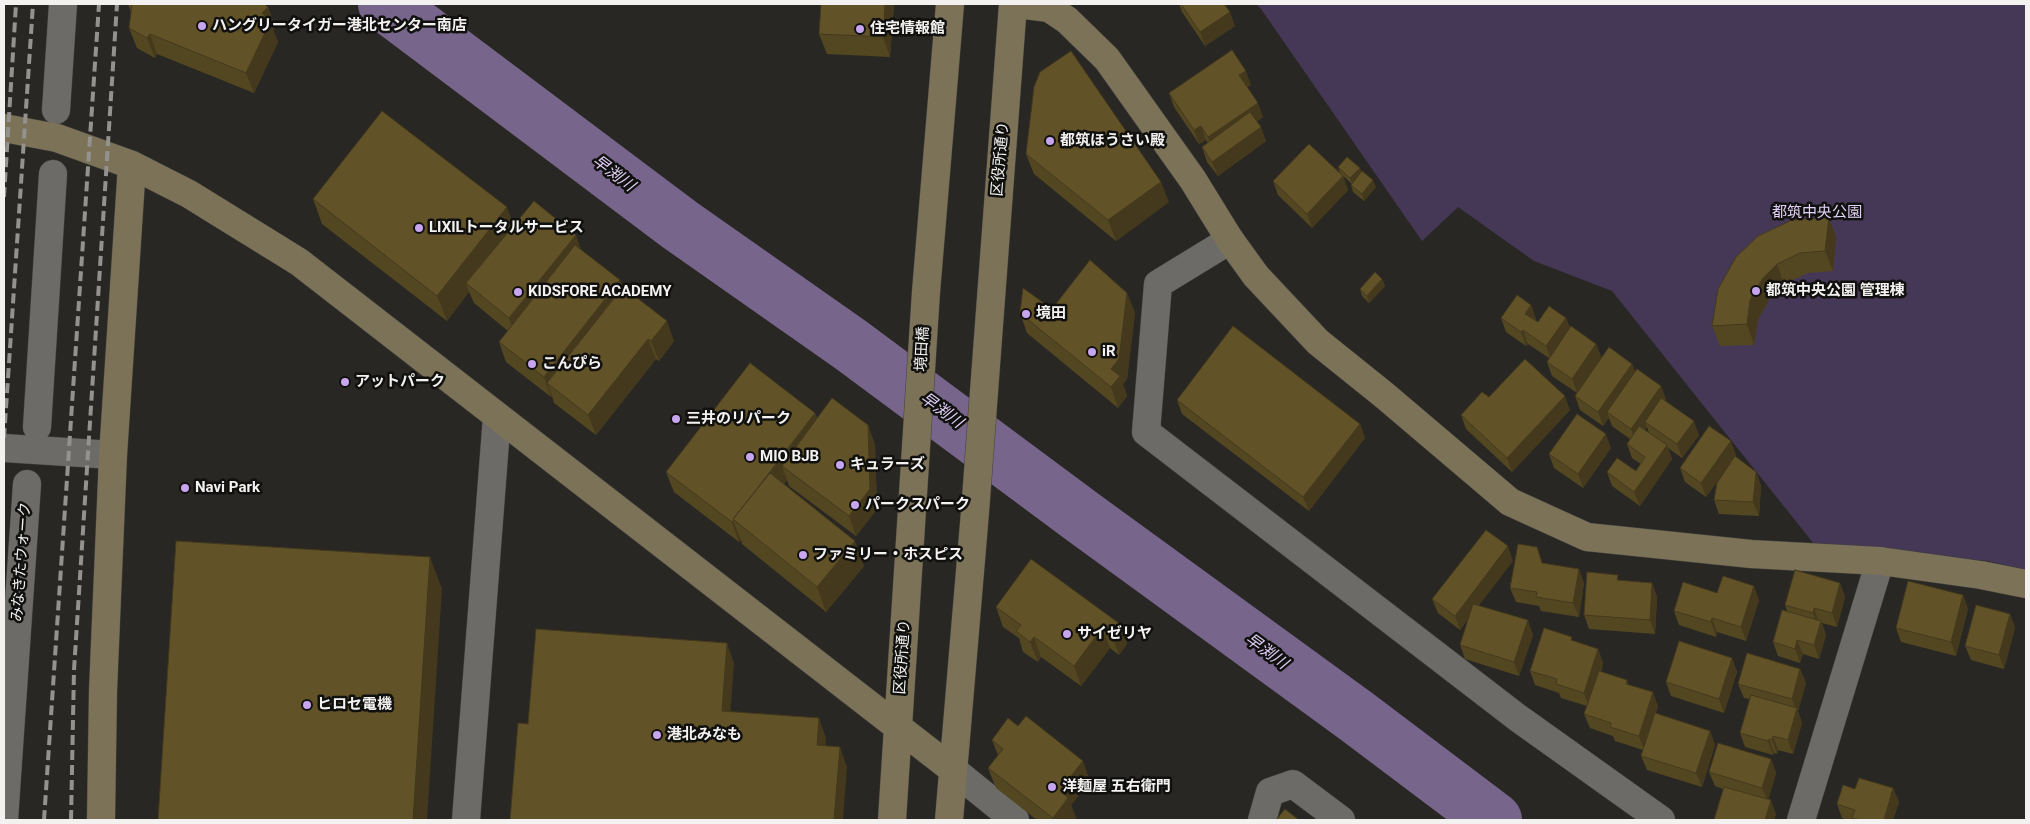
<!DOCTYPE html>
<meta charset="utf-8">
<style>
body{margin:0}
#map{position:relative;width:2030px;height:824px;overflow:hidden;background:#282723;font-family:Roboto,sans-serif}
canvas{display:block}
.frame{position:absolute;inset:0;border:5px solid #f3f2f0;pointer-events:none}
</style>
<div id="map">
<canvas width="2030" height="824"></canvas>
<div class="frame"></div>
</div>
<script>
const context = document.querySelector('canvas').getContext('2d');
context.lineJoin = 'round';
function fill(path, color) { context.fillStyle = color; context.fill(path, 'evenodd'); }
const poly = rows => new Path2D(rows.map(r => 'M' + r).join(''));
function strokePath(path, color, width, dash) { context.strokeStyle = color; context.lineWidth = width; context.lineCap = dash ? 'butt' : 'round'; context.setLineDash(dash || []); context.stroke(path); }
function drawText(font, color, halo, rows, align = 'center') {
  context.font = font + ' Roboto,"Noto Sans JP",sans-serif'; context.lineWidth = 5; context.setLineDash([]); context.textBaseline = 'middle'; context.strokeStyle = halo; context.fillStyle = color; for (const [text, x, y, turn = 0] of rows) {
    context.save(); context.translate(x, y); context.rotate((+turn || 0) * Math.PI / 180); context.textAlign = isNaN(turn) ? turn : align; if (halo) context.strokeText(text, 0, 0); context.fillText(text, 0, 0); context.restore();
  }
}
const green = poly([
 [1256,4,2026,4,2026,570,1988,561,1814,544,1612,291,1534,261,1458,207,1422,241,1261,9]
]);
const river = poly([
 [386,4,680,225,851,345,1084,518,1356,716,1494,820]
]);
const street = poly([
 [56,110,63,4],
 [1230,240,1158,284,1146,432,1518,718,1661,820],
 [37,427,53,174],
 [4,448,113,455],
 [952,769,1015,820],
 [4,820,27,484],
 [466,820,497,416],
 [1262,820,1270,792,1293,784,1341,820],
 [1801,820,1880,561]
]);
const secondary = poly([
 [1017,4,1049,8,1067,20,1107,59,1193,180,1230,240,1256,276,1318,342,1384,395,1510,502,1587,537,1751,554,1880,561,1981,575,2026,584],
 [4,128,57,138,132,165,189,194,299,262,952,769],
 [101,820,103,691,113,455,132,165],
 [892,820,926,292,950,4],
 [949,820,975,512,1013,4]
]);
const rail = poly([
 [4,197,16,4],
 [4,438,33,4],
 [44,820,99,4],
 [71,820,74,670,117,4]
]);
const wall = poly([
 [128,4,264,4,268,7,275,27,273,30,278,42,254,93,157,54,155,58,137,48,129,28,131,12],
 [894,4,890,57,827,54,819,34],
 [1179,4,1224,4,1235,26,1205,46,1182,12],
 [1251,85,1247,87,1263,117,1257,121,1266,141,1218,176,1207,162,1202,147,1208,143,1206,140,1199,144,1174,107,1169,93],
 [1026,154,1169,202,1116,241,1034,174],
 [1338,167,1360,168,1361,172,1376,187,1364,201,1353,192,1351,185,1352,184,1343,176,1348,190,1312,228,1278,195,1273,181,1340,173],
 [313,199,513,226,581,250,620,280,623,287,674,341,659,361,656,359,596,435,554,403,552,396,551,397,506,362,499,342,508,331,474,303,469,292,447,321,322,224],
 [1829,217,1836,237,1833,271,1808,273,1784,284,1770,298,1758,320,1754,345,1720,346,1712,326,1758,236],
 [1382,279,1385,286,1369,303,1362,296,1360,289],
 [1127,293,1135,313,1127,379,1123,384,1127,396,1118,408,1027,333,1020,313,1052,309],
 [1531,305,1536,319,1535,321,1538,322,1566,318,1570,328,1596,344,1601,358,1632,364,1635,372,1661,386,1666,400,1665,401,1699,435,1682,458,1668,448,1672,459,1640,506,1612,486,1607,472,1636,471,1641,464,1632,458,1627,444,1630,439,1612,426,1609,418,1603,426,1580,410,1575,396,1577,393,1552,376,1547,362,1549,358,1528,344,1526,346,1506,332,1501,318],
 [1647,427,1649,433,1645,430],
 [1489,397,1570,410,1512,472,1466,429,1461,415],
 [1177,400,1360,424,1365,438,1309,511,1182,414],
 [815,413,817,418,868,425,875,445,877,509,856,536,789,486,787,480,784,484,864,566,826,612,742,544,741,540,739,542,674,492,666,472],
 [1611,448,1583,488,1554,468,1549,454],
 [1736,455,1706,497,1685,482,1680,468],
 [1756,472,1761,486,1759,516,1719,514,1714,500],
 [1513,561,1479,605,1533,635,1519,676,1465,659,1460,645,1468,619,1460,630,1438,613,1432,599],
 [1542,563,1584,583,1579,617,1541,611,1539,606,1516,602,1510,588],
 [1620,581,1652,583,1657,597,1655,634,1589,629,1584,615],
 [1840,583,1845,597,1837,627,1822,623,1826,635,1819,659,1803,654,1800,663,1778,656,1773,642,1787,611,1785,605],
 [1717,593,1759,600,1746,641,1717,632,1716,637,1679,625,1674,611],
 [1963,595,1968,609,1956,656,1901,642,1896,628],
 [996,607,1120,624,1127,644,1119,655,1110,648,1081,686,1041,657,1038,662,1023,652,1019,638,1003,627],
 [2010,614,2015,628,2004,669,1971,660,1965,646],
 [1573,641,1598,649,1603,663,1601,672,1627,680,1628,684,1658,706,1656,713,1710,731,1715,745,1702,787,1647,770,1641,756,1643,750,1615,741,1613,736,1590,728,1584,714,1587,706,1561,698,1559,693,1535,685,1530,671],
 [1732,658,1737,672,1724,713,1671,696,1666,682],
 [1800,669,1806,683,1798,711,1802,723,1793,754,1778,750,1777,754,1774,753,1773,755,1745,747,1740,733,1750,699,1744,698,1738,684],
 [992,740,1090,781,1071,805,1076,818,1074,820,1037,820,996,788,988,768,998,755],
 [1771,759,1776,773,1768,800,1776,814,1774,820,1714,820,1723,789,1715,786,1709,772],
 [1893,788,1899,802,1893,820,1848,820,1842,818,1837,804,1855,789]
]);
const shadedWall = poly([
 [885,4,894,4,890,57,883,37],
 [268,7,275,27,273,30,278,42,254,93,246,73,262,13],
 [1230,12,1235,26,1205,46,1200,32],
 [150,34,157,54,155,58,147,38],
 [1246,71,1251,85,1244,89,1239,75],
 [1258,103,1263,117,1213,151,1208,137],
 [1201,126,1206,140,1199,144,1194,130],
 [1261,127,1266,141,1218,176,1212,162],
 [1360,168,1362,175,1353,185,1350,178],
 [1343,176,1348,190,1312,228,1307,214],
 [1373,180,1376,187,1364,201,1362,194],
 [1161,182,1169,202,1116,241,1108,220],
 [507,207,516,232,466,283,469,292,447,321,437,296],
 [1829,217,1836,237,1833,271,1825,251],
 [576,235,583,255,516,338,509,318],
 [1777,264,1784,284,1770,298,1758,320,1754,345,1747,324,1750,300,1763,278],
 [1382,279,1385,286,1369,303,1367,296],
 [620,280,627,300,547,383,552,396,551,397,544,377],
 [1127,293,1135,313,1127,379,1123,384,1127,396,1118,408,1111,387,1111,369],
 [1531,305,1536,319,1530,328,1525,314],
 [1566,318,1571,332,1551,360,1546,346],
 [667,321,674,341,659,361,651,341],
 [1523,330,1528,344,1526,346,1521,332],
 [648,339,656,359,596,435,588,415],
 [1596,344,1602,358,1577,393,1572,379],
 [1632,364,1638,378,1607,412,1609,418,1603,426,1598,412],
 [1661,386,1666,400,1649,424,1645,422,1647,427,1636,443,1631,429],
 [1565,396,1570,410,1512,472,1507,458],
 [815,413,823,433,782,466,787,480,748,531,734,520],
 [1694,421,1699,435,1682,458,1677,444],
 [1360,424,1365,438,1309,511,1303,497],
 [868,425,875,445,877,509,856,536,849,516],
 [1606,434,1611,448,1583,488,1578,474],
 [1731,441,1736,455,1706,497,1701,483],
 [1667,445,1672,459,1640,506,1634,492],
 [1756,472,1761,486,1759,516,1753,502],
 [733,520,741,540,739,542,732,522],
 [855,541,864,566,826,612,817,587],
 [1508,546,1513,561,1460,630,1455,616],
 [430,557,442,589,427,820,413,820],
 [1579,569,1584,583,1579,617,1573,603],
 [1652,583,1657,597,1655,634,1650,620],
 [1840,583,1845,597,1837,627,1832,613],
 [1754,586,1759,600,1746,641,1741,627],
 [1963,595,1968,609,1956,656,1951,642],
 [1814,608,1819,622,1818,627,1813,613],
 [2010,614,2015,628,2004,669,1999,655],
 [1712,618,1717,632,1716,637,1711,622],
 [1528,620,1533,635,1519,676,1514,662],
 [1821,621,1826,635,1819,659,1814,645],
 [1120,624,1127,644,1119,655,1112,635],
 [1102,628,1110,648,1081,686,1074,666],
 [1034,637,1041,657,1038,662,1030,642],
 [1797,640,1803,654,1800,663,1795,649],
 [727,643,734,663,729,731,722,711],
 [1598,649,1603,663,1589,707,1584,693],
 [1732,658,1737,672,1724,713,1719,699],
 [1800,669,1806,683,1798,711,1802,723,1793,754,1788,740,1796,711,1792,699],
 [1653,692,1658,706,1644,750,1639,736],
 [819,718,826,738,824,765,817,745],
 [1710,731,1715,745,1702,787,1696,773],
 [1773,736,1778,750,1777,754,1772,740],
 [1769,739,1774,753,1773,755,1768,741],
 [840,747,847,767,843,820,834,820],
 [1771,759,1776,773,1768,802,1762,788],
 [1083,761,1090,781,1071,805,1076,818,1074,820,1053,820,1053,818,1060,790],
 [1893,788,1899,802,1893,820,1884,820],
 [1771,800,1776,814,1774,820,1765,820]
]);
const building = poly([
 [131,4,264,4,268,7,262,13,270,22,246,73,150,34,147,38,129,28,132,5,131,4],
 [821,4,885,4,883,37,819,34,821,4],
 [1181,4,1224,4,1230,12,1200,32,1181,4],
 [1232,50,1246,71,1239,75,1258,103,1208,137,1201,126,1194,130,1169,93,1232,50],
 [1071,51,1161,182,1108,220,1026,154,1034,87,1040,72,1071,51],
 [382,111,507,207,437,296,313,199,382,111],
 [1250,112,1261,127,1212,162,1202,147,1250,112],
 [1309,144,1343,176,1307,214,1273,181,1309,144],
 [1347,157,1360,168,1350,178,1338,167,1347,157],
 [1362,171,1373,180,1362,194,1351,185,1362,171],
 [534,201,576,235,509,318,466,283,534,201],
 [1829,217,1825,251,1800,253,1777,264,1763,278,1750,300,1747,324,1712,326,1718,289,1736,257,1758,236,1792,220,1829,217],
 [575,245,620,280,544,377,499,342,575,245],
 [1090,260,1127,293,1119,359,1111,369,1120,376,1111,387,1020,313,1023,288,1052,309,1090,260],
 [1375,272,1382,279,1367,296,1360,289,1375,272],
 [623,287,667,321,651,341,648,339,588,415,547,383,623,287],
 [1517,295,1531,305,1525,314,1538,322,1549,306,1566,318,1546,346,1523,330,1521,332,1501,318,1517,295],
 [1233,326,1360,424,1303,497,1177,400,1233,326],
 [1571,326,1596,344,1572,379,1547,362,1571,326],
 [1609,347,1632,364,1598,412,1575,396,1609,347],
 [1525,359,1565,396,1507,458,1461,415,1482,392,1489,397,1525,359],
 [750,363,815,413,756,490,733,519,734,520,732,522,666,472,750,363],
 [1637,369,1661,386,1631,429,1607,412,1637,369],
 [832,398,868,425,870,489,849,516,782,466,832,398],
 [1661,398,1694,421,1677,444,1645,422,1661,398],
 [1577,414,1606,434,1578,474,1549,454,1577,414],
 [1639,426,1667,445,1634,492,1607,472,1617,458,1636,471,1645,457,1627,444,1639,426],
 [1709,426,1731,441,1701,483,1680,468,1709,426],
 [1735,456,1756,472,1753,502,1714,500,1717,483,1735,456],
 [770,473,855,541,817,587,733,519,770,473],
 [1486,530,1508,546,1455,616,1432,599,1486,530],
 [176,541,430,557,413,820,158,820,176,541],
 [1518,544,1537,547,1542,563,1579,569,1573,603,1536,597,1537,592,1510,588,1518,544],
 [1031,559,1120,624,1112,635,1102,628,1074,666,1034,637,1030,642,1016,631,1021,625,996,607,1031,559],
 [1795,570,1840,583,1832,613,1814,608,1813,613,1785,605,1795,570],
 [1587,572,1618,575,1617,580,1652,583,1650,620,1584,615,1587,572],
 [1723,576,1754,586,1741,627,1712,618,1711,622,1674,611,1683,582,1717,593,1723,576],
 [1908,581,1963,595,1951,642,1896,628,1908,581],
 [1473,604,1528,620,1514,662,1460,645,1473,604],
 [1976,605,2010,614,1999,655,1965,646,1976,605],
 [1782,610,1821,621,1814,645,1797,640,1795,649,1773,642,1782,610],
 [1544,628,1572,637,1571,640,1598,649,1584,693,1556,684,1557,679,1530,671,1544,628],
 [536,629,727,643,722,711,819,718,817,745,840,747,834,820,510,820,518,723,528,724,536,629],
 [1679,641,1732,658,1719,699,1666,682,1679,641],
 [1747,653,1800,669,1792,699,1738,684,1747,653],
 [1599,671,1627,680,1626,684,1653,692,1639,736,1610,727,1611,723,1584,714,1599,671],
 [1751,695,1797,708,1788,740,1773,736,1772,740,1769,739,1768,741,1740,733,1751,695],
 [1655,713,1710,731,1696,773,1641,756,1655,713],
 [1026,716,1083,761,1060,790,1068,798,1053,818,988,768,1003,749,992,740,1008,718,1018,726,1026,716],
 [1718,743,1771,759,1762,788,1709,772,1718,743],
 [1859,778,1893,788,1884,820,1861,820,1852,818,1855,810,1837,804,1843,785,1855,789,1859,778],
 [1724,787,1771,800,1765,820,1714,820,1724,787],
 [1285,809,1299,820,1276,820,1285,809]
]);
const markers = [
 [202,26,5,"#c7a6ef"],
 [860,29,5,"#c7a6ef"],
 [1050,141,5,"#c7a6ef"],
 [419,228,5,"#c7a6ef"],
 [1756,291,5,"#c7a6ef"],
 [518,292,5,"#c7a6ef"],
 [1026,314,5,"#c7a6ef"],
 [1092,352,5,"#c7a6ef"],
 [532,364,5,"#c7a6ef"],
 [345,382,5,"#c7a6ef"],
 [676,419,5,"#c7a6ef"],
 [750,457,5,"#c7a6ef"],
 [840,465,5,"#c7a6ef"],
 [185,488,5,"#c7a6ef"],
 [855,505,5,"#c7a6ef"],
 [803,555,5,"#c7a6ef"],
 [1067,634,5,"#c7a6ef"],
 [307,705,5,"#c7a6ef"],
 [657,735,5,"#c7a6ef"],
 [1052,787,5,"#c7a6ef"]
];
const poiNames = [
 ["ハングリータイガー港北センター南店",212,26],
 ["住宅情報館",870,29],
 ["都筑ほうさい殿",1060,141],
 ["LIXILトータルサービス",429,228],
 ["都筑中央公園 管理棟",1766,291],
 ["KIDSFORE ACADEMY",528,292],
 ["境田",1036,314],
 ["iR",1102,352],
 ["こんぴら",542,364],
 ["アットパーク",355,382],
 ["三井のリパーク",686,419],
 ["MIO BJB",760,457],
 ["キュラーズ",850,465],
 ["Navi Park",195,488],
 ["パークスパーク",865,505],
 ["ファミリー・ホスピス",813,555],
 ["サイゼリヤ",1077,634],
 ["ヒロセ電機",317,705],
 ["港北みなも",667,735],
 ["洋麺屋 五右衛門",1062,787]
];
const streetNames = [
 ["区役所通り",1001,159,-85],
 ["境田橋",923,349,-87],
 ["みなきたウォーク",22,562,-86],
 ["区役所通り",903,657,-86]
];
const parkNames = [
 ["都筑中央公園",1817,213]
];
const waterNames = [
 ["早渕川",613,174,37],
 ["早渕川",941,411,36],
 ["早渕川",1266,652,36]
];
fill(green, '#453756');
strokePath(river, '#77658c', 56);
strokePath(street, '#43423f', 29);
strokePath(secondary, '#43423f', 29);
strokePath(street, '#6c6b67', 28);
strokePath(secondary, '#7c7258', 28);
strokePath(rail, '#93928f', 4, [10, 5]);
fill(wall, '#534722');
fill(shadedWall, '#44391c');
fill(building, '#615228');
strokePath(building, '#44391c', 1);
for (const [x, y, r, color] of markers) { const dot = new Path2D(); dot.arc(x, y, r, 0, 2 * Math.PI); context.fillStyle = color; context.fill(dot); strokePath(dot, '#10100e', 2); }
drawText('bold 15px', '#f3f2f0', '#10100e', poiNames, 'left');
drawText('15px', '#f3f2f0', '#10100e', streetNames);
drawText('15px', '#e1d0f7', '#10100e', parkNames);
drawText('italic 16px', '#e0cff6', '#10100e', waterNames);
</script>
